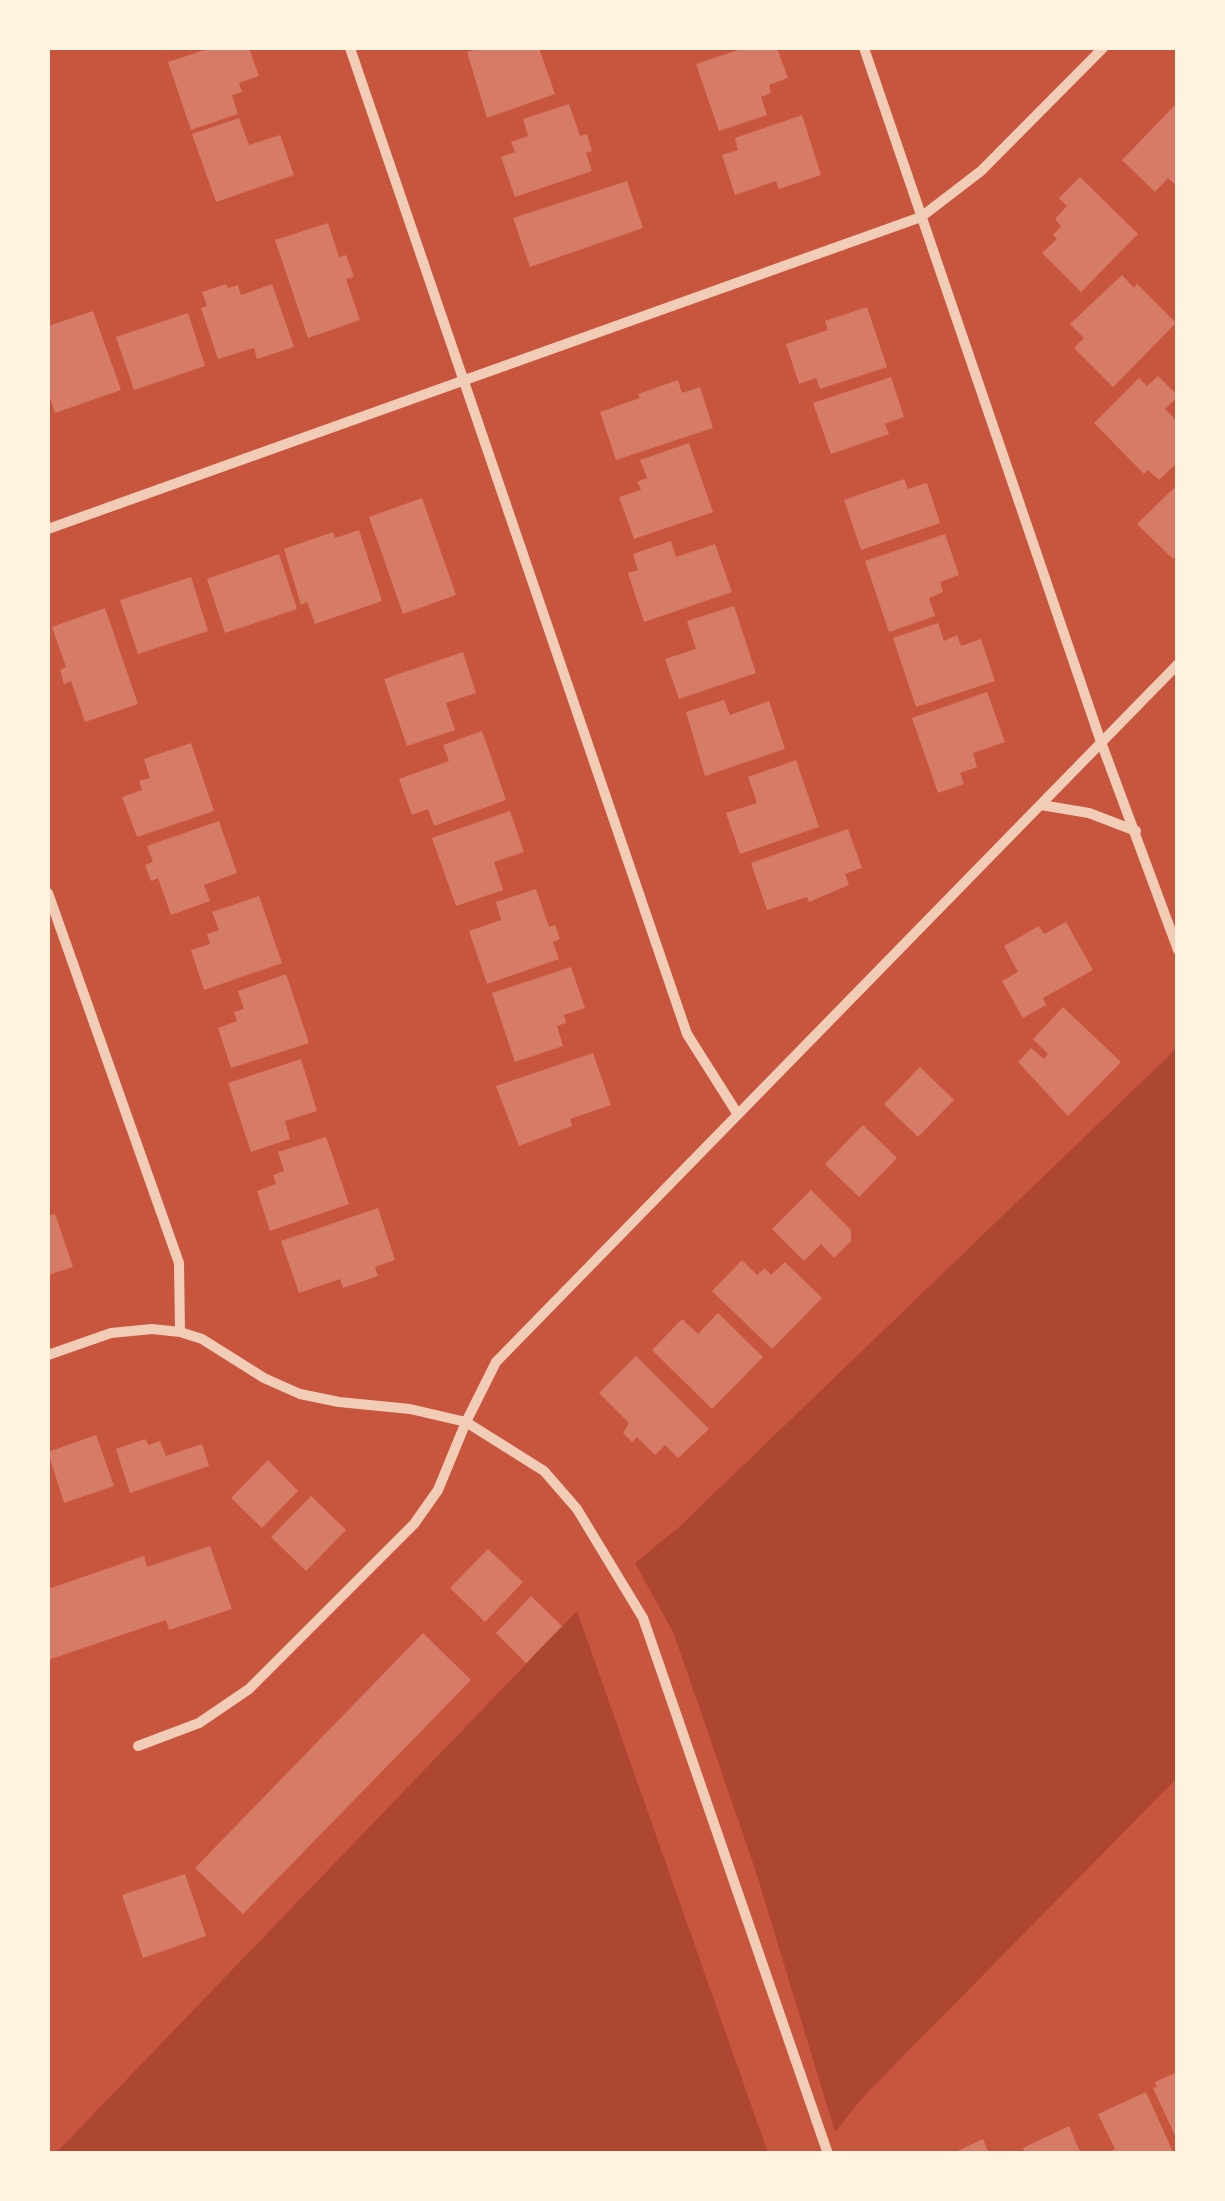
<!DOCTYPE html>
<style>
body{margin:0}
#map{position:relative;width:1225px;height:2201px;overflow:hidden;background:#c8553d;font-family:Poppins,sans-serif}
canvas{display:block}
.frame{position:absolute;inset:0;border:50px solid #fff3e0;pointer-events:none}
</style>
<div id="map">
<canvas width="1225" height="2201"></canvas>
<div class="frame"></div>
</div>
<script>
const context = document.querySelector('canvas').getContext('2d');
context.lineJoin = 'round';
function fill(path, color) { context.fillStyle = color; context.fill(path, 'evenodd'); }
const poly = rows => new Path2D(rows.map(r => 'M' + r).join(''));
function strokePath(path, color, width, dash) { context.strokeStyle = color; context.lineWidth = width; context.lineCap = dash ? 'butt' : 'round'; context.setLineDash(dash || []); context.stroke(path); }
const green = poly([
 [1177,1048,1177,1778,863,2097,835,2132,756,1872,674,1634,635,1563,678,1528],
 [577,1611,768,2153,56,2153]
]);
const building = poly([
 [211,48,249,48,259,76,239,83,242,92,232,95,238,114,191,130,168,62],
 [481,48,539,48,555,94,487,118,467,52],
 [744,48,777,48,788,78,769,85,771,93,761,97,767,115,719,131,696,64],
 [569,104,580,136,587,134,592,151,586,153,592,171,515,197,501,157,515,152,511,142,528,136,523,119],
 [1174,106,1178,110,1178,187,1168,178,1155,192,1122,160],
 [802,115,821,175,779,189,776,181,735,195,722,155,738,150,735,138],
 [239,118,249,145,280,135,294,175,216,202,192,134],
 [1080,177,1138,234,1081,292,1042,253,1057,239,1053,235,1061,226,1055,219,1067,206,1059,198],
 [627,181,643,228,530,267,513,218],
 [328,223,339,257,346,255,354,277,346,279,360,320,308,338,275,240],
 [1122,275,1134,288,1137,284,1176,323,1113,387,1074,348,1084,338,1070,324],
 [226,284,228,288,238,285,241,295,272,284,294,347,257,359,254,348,218,359,201,308,207,306,202,292],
 [867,307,887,367,820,389,816,378,799,384,786,344,828,330,825,321],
 [93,311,121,390,55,413,48,391,48,326],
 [188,313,205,366,134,390,116,337],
 [1158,376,1178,396,1165,409,1178,422,1178,462,1159,480,1148,470,1144,474,1094,423,1139,378,1147,386],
 [891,377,904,417,885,424,889,434,831,454,813,403],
 [678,380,682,393,700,387,713,428,616,460,600,412,640,398,638,394],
 [689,443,713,512,634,539,619,497,641,490,637,482,647,478,640,460],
 [904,479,908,489,927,483,940,523,861,550,844,500],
 [1178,484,1178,555,1173,559,1137,524],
 [422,498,456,595,403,614,369,517],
 [359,530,382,601,315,624,307,602,301,605,284,549,333,532,335,538],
 [945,534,959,575,940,582,943,592,929,598,935,616,889,632,865,561],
 [671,541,676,557,715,544,732,592,644,622,628,573,638,570,633,554],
 [279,554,297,609,225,633,207,579],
 [191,577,208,631,138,654,120,600],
 [734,606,756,673,679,699,665,659,696,649,687,621],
 [105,608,138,704,85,722,71,681,64,684,60,670,66,667,52,627],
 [938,623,944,641,957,635,961,646,981,639,995,681,916,707,893,638],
 [463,652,476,693,446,703,455,730,407,746,384,679],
 [987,692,1005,742,973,753,977,767,960,773,964,784,938,793,912,718],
 [724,700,730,715,769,701,785,749,705,776,686,712],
 [482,731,506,800,434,826,428,809,412,815,399,779,449,761,443,745],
 [191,743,214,811,137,837,122,797,142,790,139,781,150,778,144,759],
 [796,760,819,827,740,854,726,813,757,803,748,777],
 [510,811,524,852,494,862,503,890,456,906,432,838],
 [219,821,237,873,204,885,210,901,171,915,158,878,151,881,145,865,153,862,147,846],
 [848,829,862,868,845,874,849,885,809,902,807,897,767,910,751,863],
 [536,889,549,927,555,925,560,939,553,942,559,959,487,984,469,931,501,920,496,902],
 [259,896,282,963,204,990,191,950,210,944,207,934,219,930,212,912],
 [1066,922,1093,970,1043,998,1046,1005,1023,1018,1002,981,1018,972,1004,946,1039,926,1044,934],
 [571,967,585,1008,564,1015,566,1023,557,1026,563,1046,515,1062,492,993],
 [286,974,309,1043,231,1068,218,1028,237,1021,234,1012,244,1009,238,991],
 [1063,1007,1121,1062,1068,1116,1018,1062,1031,1048,1044,1059,1048,1054,1033,1039],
 [593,1053,611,1105,570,1119,572,1126,519,1146,496,1086],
 [301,1059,317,1111,285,1121,290,1139,251,1152,228,1083],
 [920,1067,954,1100,918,1137,884,1104],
 [863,1125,897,1158,859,1197,825,1164],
 [326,1137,349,1204,270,1231,257,1191,276,1184,273,1175,284,1171,278,1152],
 [811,1190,851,1230,851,1241,834,1258,821,1244,804,1261,772,1229],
 [378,1208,395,1260,375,1267,378,1276,343,1288,340,1279,299,1293,281,1241],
 [55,1214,73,1267,48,1275,48,1216],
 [742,1260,757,1275,765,1268,771,1275,785,1262,822,1298,772,1349,712,1291],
 [718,1313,763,1357,712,1409,652,1350,682,1319,698,1334],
 [636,1356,709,1429,678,1458,665,1445,655,1455,637,1437,632,1442,623,1433,629,1423,599,1393],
 [96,1435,114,1486,64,1503,48,1452],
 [145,1439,149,1445,160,1441,166,1456,202,1444,209,1466,130,1493,116,1449],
 [268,1460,298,1491,262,1528,231,1498],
 [311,1496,346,1530,306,1571,271,1537],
 [210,1546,232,1609,169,1630,166,1620,48,1660,48,1589,144,1556,147,1567],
 [488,1549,523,1582,485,1622,450,1588],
 [531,1596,562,1626,526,1663,496,1633],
 [423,1633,471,1680,243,1914,195,1868],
 [185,1874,206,1936,143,1958,122,1895],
 [1175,2073,1178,2078,1178,2142,1153,2088,1157,2087,1155,2082],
 [1146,2092,1174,2154,1106,2154,1115,2149,1098,2114],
 [1069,2126,1081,2154,1025,2154,1023,2148],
 [983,2139,989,2154,951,2154]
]);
const minor = poly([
 [350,48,687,1034,737,1113],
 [864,48,1101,742,1178,950],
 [48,529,921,217,981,171,1103,48],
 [1041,805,1089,813,1136,831],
 [48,893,179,1263,180,1332],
 [48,1355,111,1333,152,1329,180,1332,202,1339,264,1378,300,1394,339,1402,410,1409,466,1422,544,1471,577,1509,643,1618,828,2154],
 [138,1746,199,1723,249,1689,414,1524,438,1490,466,1422,496,1362,1178,664]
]);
fill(green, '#ae4732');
fill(building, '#d67c66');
strokePath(minor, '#f1ccb7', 10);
</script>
